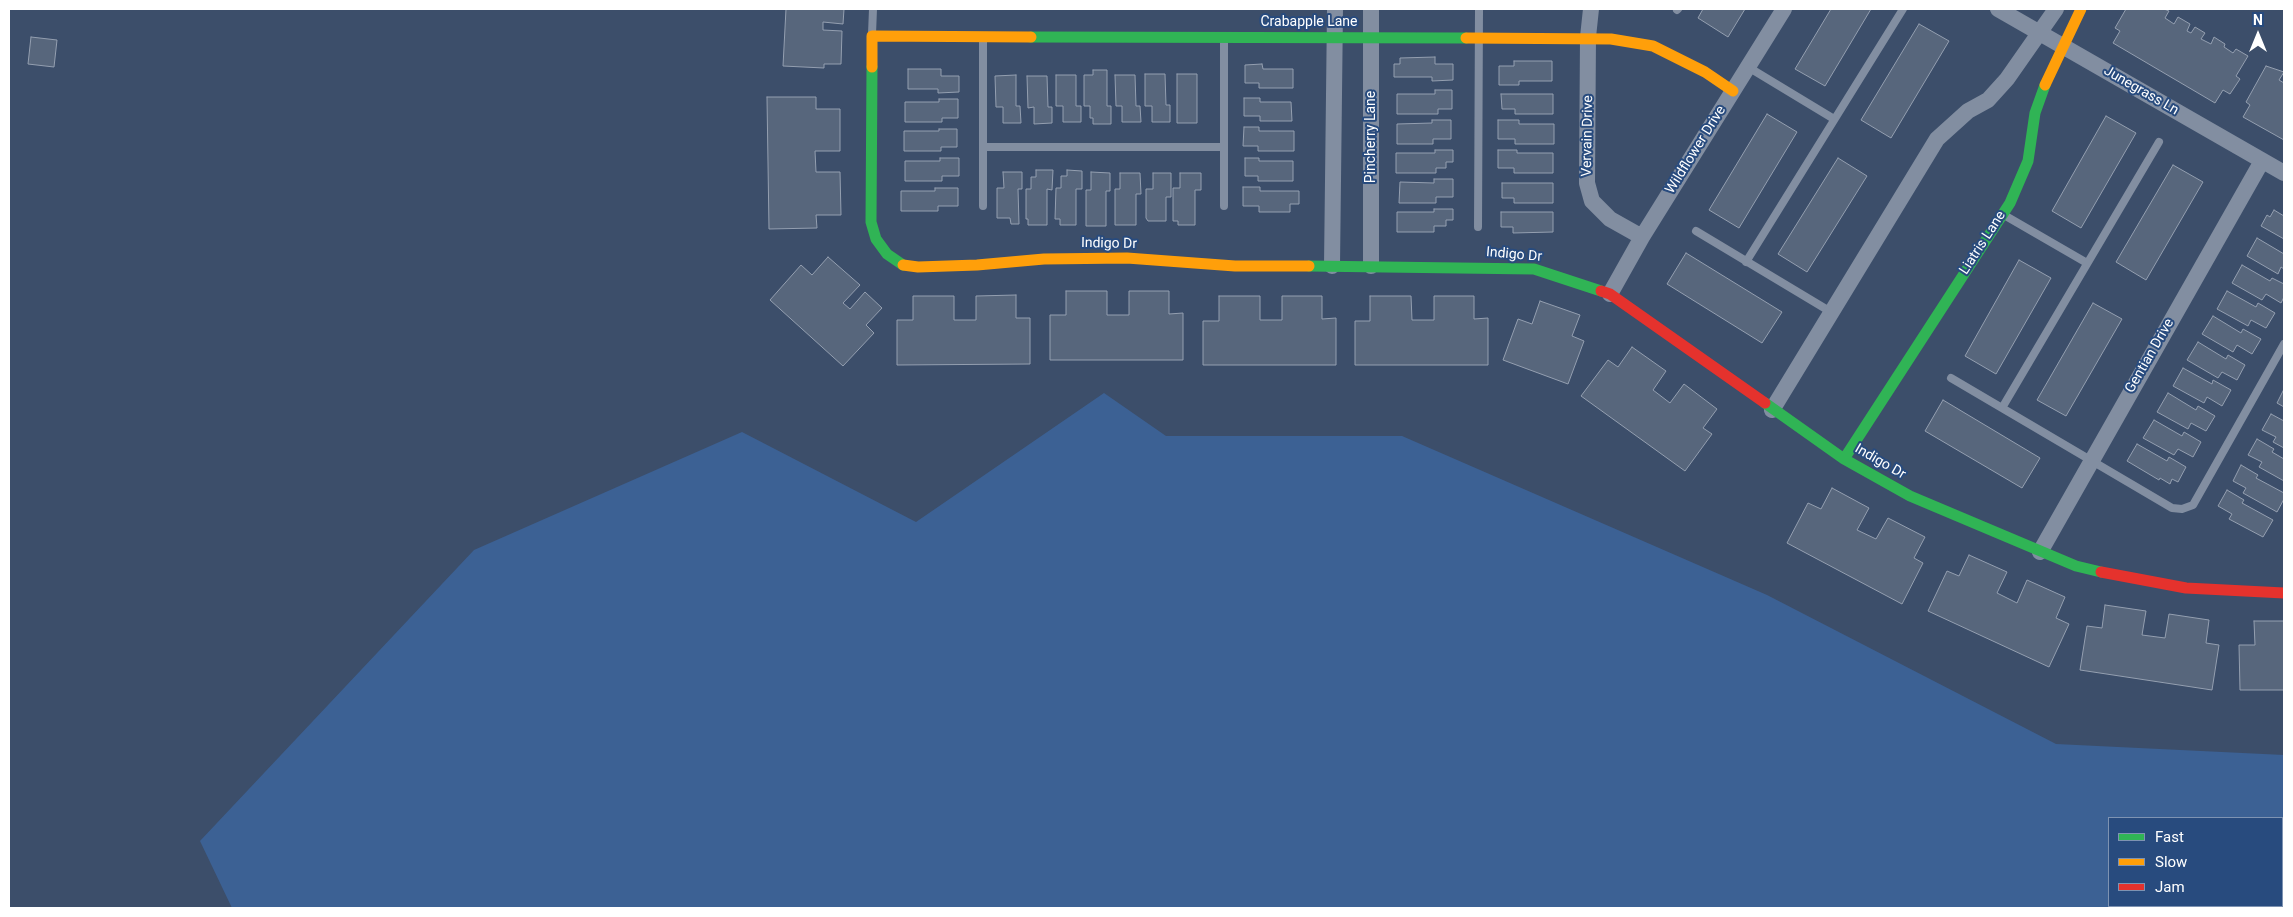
<!DOCTYPE html>
<style>
body{margin:0}
#map{position:relative;width:2293px;height:917px;overflow:hidden;background:#3c4e6a;font-family:Roboto,sans-serif}
canvas{display:block}
.frame{position:absolute;inset:0;border:10px solid #fff;pointer-events:none}
.legend{position:absolute;left:2108px;top:817px;width:175px;height:90px;box-sizing:border-box;background:#284b7e;border:1px solid #7e93b2;margin:0;padding:6px 9px;list-style:none;font-size:15px;color:#fff}
.legend li{display:flex;align-items:center;gap:10px;height:25px}
.legend b{width:25px;border:1px solid #7e93b2}
.north{position:absolute;left:2233px;top:10px;width:50px;height:50px;-webkit-text-stroke:4px #284b7e;paint-order:stroke;rotate:0deg;font-size:14px;font-weight:700;line-height:20px;text-align:center;color:#fff}
.north::after{content:'';display:block;margin:auto;width:18px;height:22px;background:#fff;clip-path:polygon(50% 0,100% 100%,50% 72%,0 100%)}
</style>
<div id="map">
<canvas width="2293" height="917"></canvas>
<div class="frame"></div>
<ul class="legend">
<li><b style="height:6px;background:#30b455"></b>Fast</li>
<li><b style="height:6px;background:#ff9f0a"></b>Slow</li>
<li><b style="height:6px;background:#e5322d"></b>Jam</li>
</ul>
<div class="north">N</div>
</div>
<script>
const context = document.querySelector('canvas').getContext('2d');
context.lineJoin = 'round';
function fill(path, color) { context.fillStyle = color; context.fill(path, 'evenodd'); }
const poly = rows => new Path2D(rows.map(r => 'M' + r).join(''));
function strokePath(path, color, width, dash) { context.strokeStyle = color; context.lineWidth = width; context.lineCap = dash ? 'butt' : 'round'; context.setLineDash(dash || []); context.stroke(path); }
function drawText(font, color, halo, rows, align = 'center') {
  context.font = font + ' Roboto,sans-serif'; context.lineWidth = 4; context.setLineDash([]); context.textBaseline = 'middle'; context.strokeStyle = halo; context.fillStyle = color; for (const [text, x, y, turn = 0] of rows) {
    context.save(); context.translate(x, y); context.rotate((+turn || 0) * Math.PI / 180); context.textAlign = isNaN(turn) ? turn : align; if (halo) context.strokeText(text, 0, 0); context.fillText(text, 0, 0); context.restore();
  }
}
const green = poly([
 [1104,393,1166,436,1402,436,1767,595,2056,744,2284,755,2284,908,232,908,200,841,474,550,742,432,916,522],
 [2109,818,2282,818,2282,906,2109,906]
]);
const building = poly([
 [786,9,844,9,843,24,823,22,823,30,842,31,841,64,824,64,824,68,783,66,786,9],
 [1703,9,1745,9,1728,37,1698,18,1703,9],
 [1831,9,1871,9,1825,86,1795,69,1831,9],
 [2126,9,2164,9,2169,11,2165,18,2174,24,2178,17,2190,24,2187,31,2191,33,2195,27,2205,33,2201,39,2211,44,2214,37,2225,44,2224,47,2233,53,2236,49,2248,56,2236,76,2240,79,2230,94,2223,90,2215,103,2113,43,2120,31,2115,28,2126,9],
 [1919,24,1949,41,1891,138,1861,120,1919,24],
 [31,37,57,40,54,67,28,64,31,37],
 [1435,57,1435,64,1453,64,1453,80,1432,81,1432,77,1394,77,1394,64,1400,64,1400,58,1435,57],
 [1514,61,1552,61,1552,81,1519,81,1519,85,1499,85,1499,66,1514,66,1514,61],
 [1262,64,1263,69,1293,69,1293,88,1259,88,1259,83,1245,83,1245,65,1262,64],
 [2266,66,2284,72,2279,80,2284,83,2284,140,2243,117,2250,105,2246,102,2266,66],
 [908,69,941,69,941,76,959,76,959,92,938,93,938,89,908,89,908,69],
 [1093,70,1107,70,1107,106,1111,106,1111,124,1093,124,1093,118,1090,118,1090,106,1084,106,1084,75,1093,75,1093,70],
 [1145,74,1165,74,1166,105,1170,105,1170,122,1152,122,1152,106,1145,106,1145,74],
 [1177,74,1197,74,1197,123,1177,123,1177,74],
 [1016,75,1016,106,1020,106,1021,123,1003,123,1003,107,996,107,995,76,1016,75],
 [1056,75,1076,75,1076,106,1081,106,1081,122,1063,122,1063,106,1056,106,1056,75],
 [1115,75,1135,75,1136,106,1140,106,1141,122,1122,122,1122,106,1116,106,1115,75],
 [1027,76,1047,76,1048,107,1052,107,1052,123,1034,124,1034,107,1028,108,1027,76],
 [1435,90,1452,90,1452,109,1438,109,1438,114,1397,114,1397,94,1435,94,1435,90],
 [1501,94,1553,94,1553,114,1515,114,1515,109,1502,109,1501,94],
 [767,97,816,97,816,109,840,109,840,151,815,151,816,172,840,172,841,215,816,215,817,228,769,229,767,97],
 [1244,98,1260,98,1260,102,1291,102,1292,121,1260,121,1260,116,1244,116,1244,98],
 [939,99,958,99,958,118,942,118,942,122,905,122,905,102,939,102,939,99],
 [1767,114,1797,132,1739,228,1709,210,1767,114],
 [2106,116,2136,133,2081,228,2052,211,2106,116],
 [1432,120,1451,120,1451,139,1433,139,1433,144,1397,144,1397,124,1432,123,1432,120],
 [1498,120,1519,120,1519,124,1554,124,1554,144,1515,144,1515,139,1498,139,1498,120],
 [1244,127,1259,127,1259,131,1294,131,1294,151,1258,151,1258,146,1243,146,1244,127],
 [939,129,957,129,957,147,941,147,941,151,904,151,904,131,939,131,939,129],
 [1435,150,1453,150,1453,162,1446,162,1446,168,1436,168,1436,173,1396,173,1396,153,1435,153,1435,150],
 [1498,150,1517,150,1517,153,1553,153,1553,173,1514,173,1514,168,1498,168,1498,150],
 [940,158,959,158,959,176,942,176,942,181,905,181,905,161,940,161,940,158],
 [1245,158,1259,158,1259,161,1293,161,1293,181,1258,181,1258,176,1245,176,1245,158],
 [1838,158,1867,176,1807,272,1778,254,1838,158],
 [2173,165,2203,182,2146,280,2116,262,2173,165],
 [1036,170,1053,170,1052,190,1047,189,1047,225,1028,225,1028,219,1026,219,1026,189,1031,189,1031,177,1036,177,1036,170],
 [1067,170,1082,171,1082,189,1076,189,1076,225,1060,225,1060,219,1055,219,1056,188,1061,188,1061,176,1067,176,1067,170],
 [1003,172,1022,172,1022,189,1018,189,1019,224,1011,224,1010,218,997,218,997,188,1004,188,1003,172],
 [1091,172,1110,173,1110,191,1106,191,1106,226,1086,226,1086,190,1091,190,1091,172],
 [1120,173,1140,173,1141,194,1136,194,1136,225,1115,225,1115,189,1120,189,1120,173],
 [1153,173,1171,173,1171,197,1166,197,1166,221,1148,221,1146,218,1146,189,1153,189,1153,173],
 [1180,173,1201,173,1201,190,1195,190,1195,225,1178,225,1178,221,1173,221,1173,188,1180,188,1180,173],
 [1434,179,1453,179,1453,197,1436,197,1436,203,1399,203,1400,182,1434,183,1434,179],
 [1502,183,1553,183,1553,203,1514,203,1514,198,1502,198,1502,183],
 [1243,187,1260,187,1260,191,1299,191,1299,204,1290,204,1290,212,1259,212,1259,206,1243,206,1243,187],
 [935,188,958,188,958,206,938,206,938,211,901,211,901,191,935,191,935,188],
 [1434,209,1453,209,1453,220,1446,220,1446,226,1434,226,1434,232,1397,232,1397,212,1434,212,1434,209],
 [2274,210,2284,216,2284,239,2261,226,2267,215,2270,217,2274,210],
 [1501,212,1553,212,1553,232,1513,233,1513,227,1501,227,1501,212],
 [2257,238,2284,254,2284,269,2281,267,2278,274,2247,256,2257,238],
 [1686,253,1782,312,1762,343,1667,284,1686,253],
 [828,257,860,285,843,303,850,309,865,292,882,308,866,325,874,333,843,366,770,300,801,265,812,275,828,257],
 [2019,260,2051,278,1996,374,1965,356,2019,260],
 [2242,265,2270,281,2272,278,2284,284,2284,297,2281,303,2266,294,2262,300,2232,283,2242,265],
 [1066,291,1107,291,1107,315,1129,315,1129,291,1169,291,1169,314,1183,313,1183,360,1050,360,1050,315,1066,315,1066,291],
 [2227,291,2256,307,2258,303,2275,313,2266,328,2251,320,2248,326,2217,309,2227,291],
 [1016,295,1016,318,1030,318,1030,364,897,365,897,320,913,320,913,296,954,296,954,320,976,320,976,296,1016,295],
 [1219,296,1260,296,1260,320,1282,320,1282,296,1322,296,1322,319,1336,318,1336,365,1203,365,1203,321,1219,321,1219,296],
 [1370,296,1411,296,1412,320,1434,320,1434,296,1474,296,1474,319,1488,318,1488,365,1355,365,1355,321,1370,321,1370,296],
 [1540,301,1580,315,1572,336,1584,341,1568,384,1503,360,1518,319,1532,324,1540,301],
 [2093,303,2122,319,2066,416,2037,400,2093,303],
 [2213,316,2241,333,2243,329,2261,339,2252,354,2237,345,2233,352,2202,334,2213,316],
 [2198,342,2226,359,2228,355,2245,365,2237,380,2222,372,2218,378,2187,360,2198,342],
 [1632,347,1666,371,1653,390,1670,403,1684,384,1717,409,1703,428,1712,434,1685,471,1581,396,1608,360,1618,367,1632,347],
 [2183,368,2212,384,2213,380,2231,390,2222,406,2207,397,2204,403,2173,386,2183,368],
 [2284,389,2284,407,2277,403,2284,389],
 [2168,393,2196,410,2198,406,2215,416,2206,431,2191,423,2188,429,2157,412,2168,393],
 [1943,400,2040,458,2022,488,1925,431,1943,400],
 [2271,414,2284,421,2284,448,2273,442,2276,437,2262,430,2271,414],
 [2154,420,2182,436,2184,432,2201,442,2193,457,2178,449,2174,455,2143,438,2154,420],
 [2257,439,2274,449,2272,452,2284,459,2284,481,2259,467,2262,462,2248,455,2257,439],
 [2137,444,2167,461,2169,457,2186,467,2178,482,2172,479,2170,484,2160,478,2159,480,2127,461,2137,444],
 [2241,465,2258,475,2256,478,2284,493,2284,499,2277,512,2243,493,2246,488,2233,481,2241,465],
 [1832,488,1869,508,1857,530,1876,539,1888,518,1925,537,1914,558,1923,563,1902,604,1787,543,1808,503,1821,509,1832,488],
 [2227,490,2244,500,2242,503,2273,520,2263,537,2229,519,2232,514,2218,506,2227,490],
 [1969,555,2007,572,1997,593,2017,603,2027,580,2065,597,2056,618,2069,624,2049,667,1928,611,1947,571,1959,576,1969,555],
 [2105,605,2146,611,2142,635,2165,638,2169,614,2209,620,2206,643,2219,645,2212,690,2080,670,2087,626,2102,628,2105,605],
 [2254,621,2284,621,2284,690,2240,690,2239,645,2255,645,2254,621]
]);
const lane = poly([
 [1677,10,1678,9],
 [872,34,873,9],
 [983,39,983,206],
 [1748,67,1834,119],
 [983,147,1224,147],
 [1224,206,1224,38],
 [2004,215,2087,263],
 [1478,227,1479,9],
 [1696,231,1831,312],
 [1746,262,1903,9],
 [1951,378,2172,508,2182,509,2193,505,2284,344],
 [2002,408,2159,142]
]);
const street = poly([
 [1371,9,1371,266],
 [1591,9,1588,37,1587,183,1592,201,1610,219,1642,237],
 [1998,9,2284,173],
 [1332,266,1335,9],
 [1610,294,1642,237,1784,9],
 [1772,410,1937,139,1968,111,1988,100,2007,79,2056,9],
 [2040,552,2262,161]
]);
const fast = poly([
 [1031,37,1466,38],
 [872,67,871,222,876,239,887,254,903,265],
 [1309,266,1534,269,1601,291],
 [1765,403,1844,459,1910,496,2076,566,2101,572],
 [1844,459,2010,203,2028,161,2035,113,2045,85]
]);
const slow = poly([
 [1466,38,1611,39,1653,46,1705,72,1733,91],
 [872,67,872,36,1031,37],
 [2045,85,2081,9],
 [903,265,918,267,977,265,1044,259,1127,258,1235,266,1309,266]
]);
const jam = poly([
 [1601,291,1610,294,1765,403],
 [2101,572,2186,588,2284,593]
]);
const streetNames = [
 ["Crabapple Lane",1309,22],
 ["Junegrass Ln",2141,91,30],
 ["Vervain Drive",1588,136,-89],
 ["Pincherry Lane",1371,137,-90],
 ["Wildflower Drive",1696,150,-58],
 ["Liatris Lane",1983,243,-57],
 ["Indigo Dr",1109,244,1],
 ["Indigo Dr",1514,255,5],
 ["Gentian Drive",2150,356,-60],
 ["Indigo Dr",1880,462,30]
];
fill(green, '#3c6194');
fill(building, '#57667c');
strokePath(building, '#949fb0', 1);
strokePath(lane, '#828ea1', 8);
strokePath(street, '#828ea1', 16);
strokePath(fast, '#30b455', 11);
strokePath(slow, '#ff9f0a', 11);
strokePath(jam, '#e5322d', 11);
drawText('14px', '#fff', '#284b7e', streetNames);
</script>
